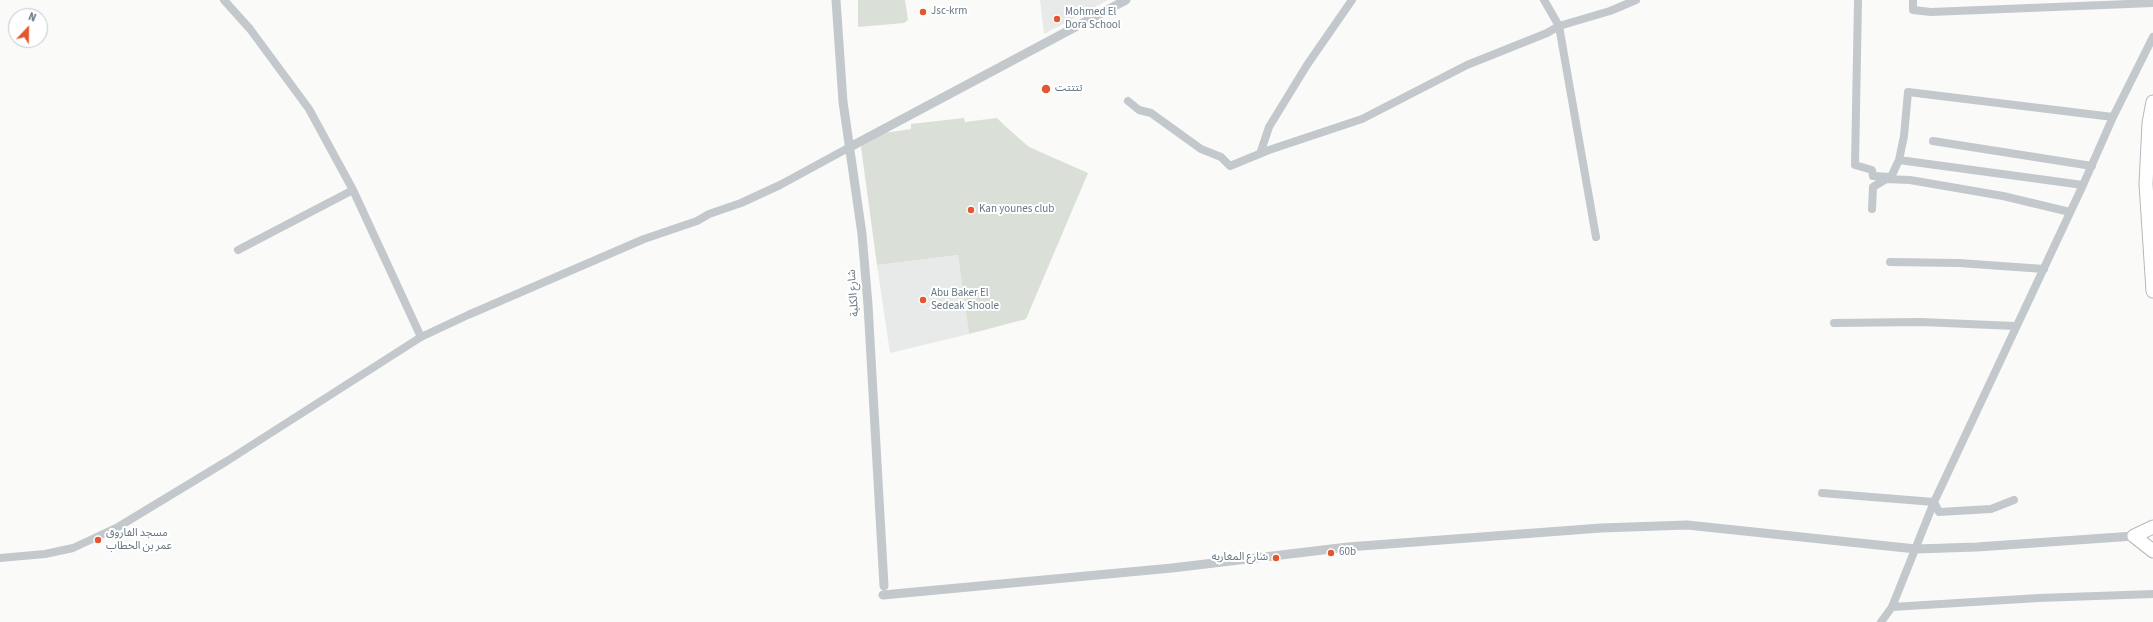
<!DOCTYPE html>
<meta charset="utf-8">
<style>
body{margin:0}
#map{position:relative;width:2153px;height:622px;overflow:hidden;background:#fafaf8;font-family:"Source Sans 3",sans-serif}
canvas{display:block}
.north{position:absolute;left:8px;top:8px;width:40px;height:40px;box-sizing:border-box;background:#fff;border:1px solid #c1c8cd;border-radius:50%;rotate:22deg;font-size:11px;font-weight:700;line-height:16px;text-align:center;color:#657683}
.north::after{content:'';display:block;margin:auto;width:14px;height:18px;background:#e4572e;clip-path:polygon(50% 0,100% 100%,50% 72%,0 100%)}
</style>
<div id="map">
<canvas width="2153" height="622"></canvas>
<div class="north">N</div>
</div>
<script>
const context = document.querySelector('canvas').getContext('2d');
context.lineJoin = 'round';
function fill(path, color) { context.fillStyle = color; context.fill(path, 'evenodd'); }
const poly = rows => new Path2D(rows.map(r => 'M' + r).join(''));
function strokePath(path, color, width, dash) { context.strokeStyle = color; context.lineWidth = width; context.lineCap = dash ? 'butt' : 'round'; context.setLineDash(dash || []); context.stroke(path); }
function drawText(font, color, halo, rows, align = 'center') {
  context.font = font + ' "Source Sans 3","Noto Sans Arabic",sans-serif'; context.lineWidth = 4; context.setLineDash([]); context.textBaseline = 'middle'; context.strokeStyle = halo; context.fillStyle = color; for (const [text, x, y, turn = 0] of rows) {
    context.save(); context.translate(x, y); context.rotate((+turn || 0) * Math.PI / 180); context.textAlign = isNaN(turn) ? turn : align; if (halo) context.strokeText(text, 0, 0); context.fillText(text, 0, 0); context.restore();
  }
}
const built = poly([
 [1040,0,1108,0,1044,34],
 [958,255,969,334,890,353,877,265]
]);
const green = poly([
 [858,0,905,0,908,20,904,23,858,27],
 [964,118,965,122,997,118,1005,126,1029,147,1088,173,1026,319,969,334,958,255,877,265,861,147,866,138,884,133,911,129,911,124]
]);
const minor = poly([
 [224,0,250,29,309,109,353,190,421,337],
 [1544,0,1559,26,1596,237],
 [1858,0,1855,165,1872,170,1873,176,1891,177,1899,160,1904,136,1908,92,2113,117],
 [1913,0,1913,10,1931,12,2153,3],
 [1128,101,1139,110,1151,113,1201,149,1221,157,1230,166,1269,150,1362,119,1467,65,1547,33,1559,26,1610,11,1636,0],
 [1933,141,2092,166],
 [1260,154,1269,127,1307,65,1352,0],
 [1899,160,2083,185],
 [1872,209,1873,187,1886,179,1910,180,2003,196,2070,212],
 [238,250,353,190],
 [1890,262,1959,263,2044,269],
 [1834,323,1921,322,2015,326],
 [1822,493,1934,502,1939,512,1991,509,2014,500],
 [0,558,45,554,73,548,118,527,227,461,421,337,468,315,644,239,697,221,709,214,741,203,780,185,850,147],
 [1892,607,2039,598,2153,594],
 [1881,622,1892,607,1934,502,2083,185,2113,117,2153,37]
]);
const tertiary = poly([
 [836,0,843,102,862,234,868,305,884,586],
 [850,147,1126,0],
 [883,595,1172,568,1348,547,1601,528,1687,525,1916,549,1977,547,2134,536]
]);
const trunk = poly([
 [2153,102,2149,123,2146,184,2153,291],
 [2153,527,2134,536,2153,551]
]);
const markers = [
 [923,12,4,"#e4572e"],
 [1057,19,4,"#e4572e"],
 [1046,89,5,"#e4572e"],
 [971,210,4,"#e4572e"],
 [923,300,4,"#e4572e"],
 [98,540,4,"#e4572e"],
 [1331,553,4,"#e4572e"],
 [1276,558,4,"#e4572e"]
];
const poiNames = [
 ["Jsc-krm",931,12],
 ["Mohmed El",1065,13],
 ["Dora School",1065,26],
 ["تتتتت",1055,89],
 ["Kan younes club",979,210],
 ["Abu Baker El",931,294],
 ["Sedeak Shoole",931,307],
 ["مسجد الفاروق",106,534],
 ["عمر بن الخطاب",106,547],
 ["60b",1339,553],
 ["شارع المغاربه",1268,558,"right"]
];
const streetNames = [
 ["شارع الكلية",854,293,-94]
];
fill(built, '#e8e9e9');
fill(green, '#dadfd7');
strokePath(trunk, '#b4b9bd', 15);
strokePath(minor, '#c3c8cc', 8);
strokePath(tertiary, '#c3c8cc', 9);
strokePath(trunk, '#fff', 13);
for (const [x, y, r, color] of markers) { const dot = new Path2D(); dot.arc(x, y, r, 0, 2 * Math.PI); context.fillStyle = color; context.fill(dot); strokePath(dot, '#fff', 1.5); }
drawText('11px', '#657683', '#fff', poiNames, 'left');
drawText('11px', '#657683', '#fff', streetNames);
</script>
